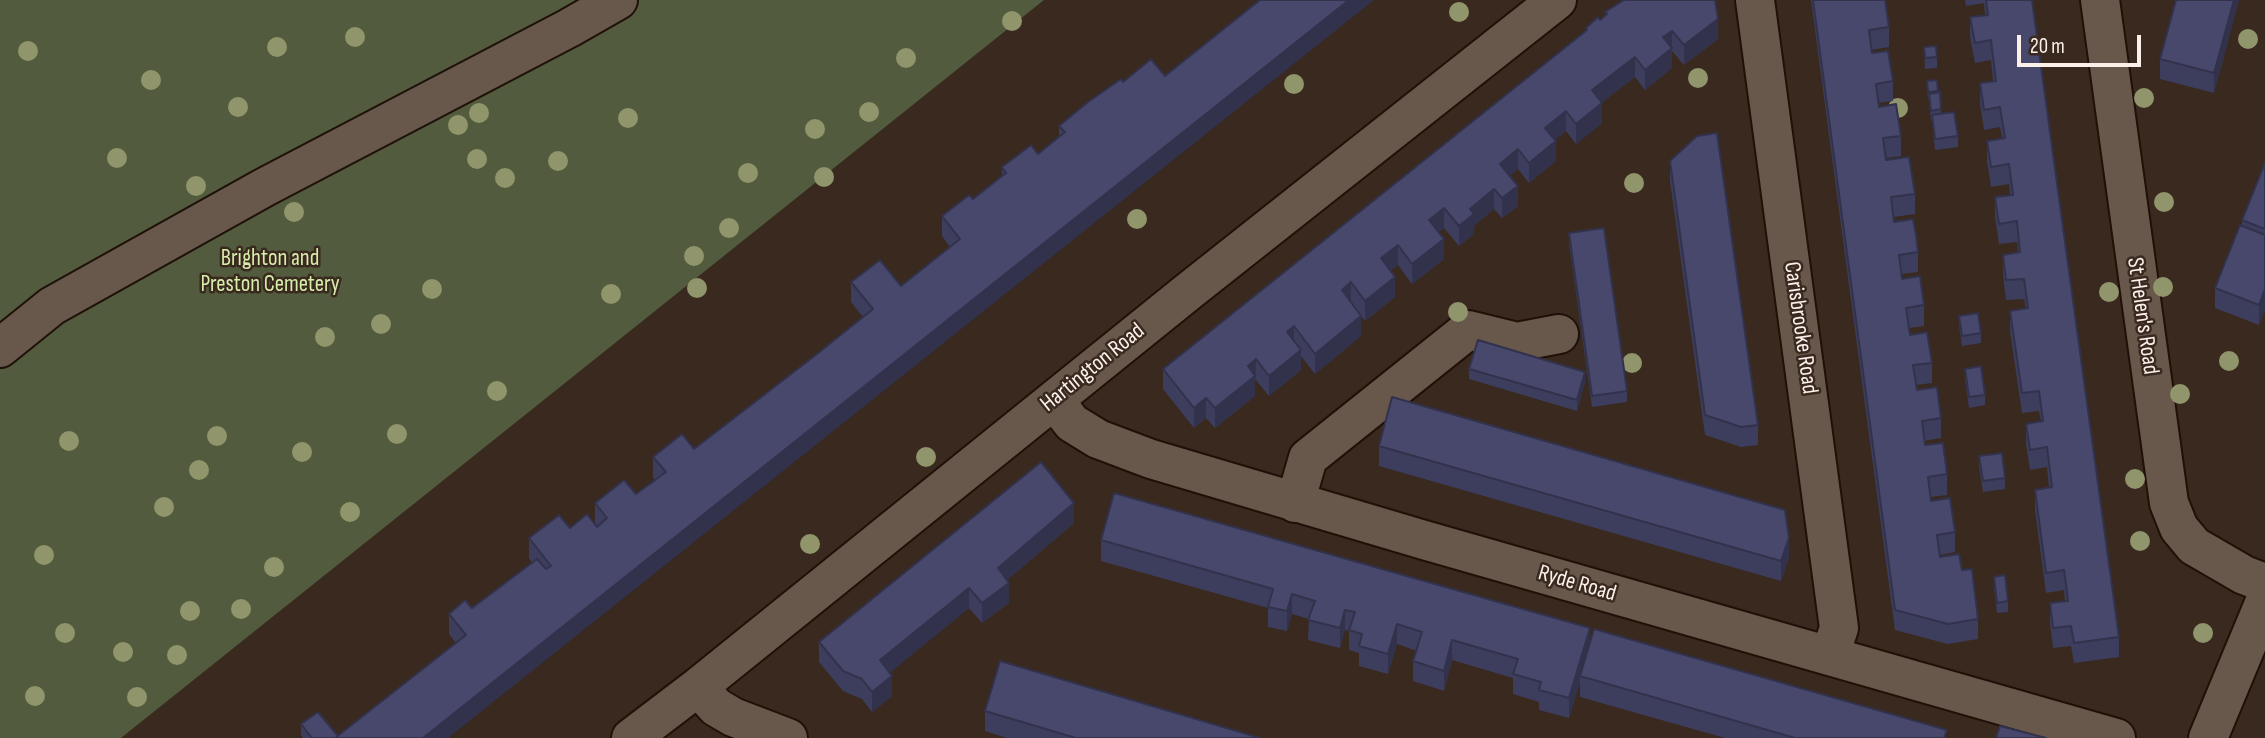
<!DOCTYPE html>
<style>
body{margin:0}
#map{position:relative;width:2265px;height:738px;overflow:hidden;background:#39291f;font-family:"Sofia Sans Condensed",sans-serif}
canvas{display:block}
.scale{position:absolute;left:2017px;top:35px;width:124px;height:32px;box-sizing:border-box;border:4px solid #fbf0ea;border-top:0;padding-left:9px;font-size:21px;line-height:24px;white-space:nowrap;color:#fbf0ea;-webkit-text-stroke:5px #39291f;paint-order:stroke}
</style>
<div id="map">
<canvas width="2265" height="738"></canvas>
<div class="scale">20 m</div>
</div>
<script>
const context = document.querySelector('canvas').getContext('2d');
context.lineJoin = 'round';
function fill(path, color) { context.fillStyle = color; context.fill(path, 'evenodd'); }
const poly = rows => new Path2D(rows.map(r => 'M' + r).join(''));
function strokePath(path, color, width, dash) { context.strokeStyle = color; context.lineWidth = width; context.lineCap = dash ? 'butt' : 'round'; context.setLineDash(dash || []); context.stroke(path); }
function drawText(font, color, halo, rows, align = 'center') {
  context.font = font + ' "Sofia Sans Condensed",sans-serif'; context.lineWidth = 5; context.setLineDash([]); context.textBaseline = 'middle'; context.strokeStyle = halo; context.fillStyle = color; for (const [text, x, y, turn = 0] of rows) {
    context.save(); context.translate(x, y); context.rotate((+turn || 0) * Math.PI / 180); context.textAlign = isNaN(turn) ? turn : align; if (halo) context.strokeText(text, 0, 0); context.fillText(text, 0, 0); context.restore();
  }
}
const green = poly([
 [0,0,1044,0,121,738,0,738]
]);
const minor = poly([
 [1755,0,1839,628,1830,655],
 [2100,0,2169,503,2179,528,2194,546,2244,575,2265,583],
 [0,348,52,306,265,187,569,28,618,0],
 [1054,400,1072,423,1098,439,1151,459,1424,540,2116,738],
 [1295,503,1308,458,1468,330,1517,342,1559,334],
 [698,687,716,707,733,717,788,738],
 [631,738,698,687,1189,291,1557,0],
 [2208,738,2265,601]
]);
const trees = [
 [1459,12],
 [1012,21],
 [355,37],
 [2248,39],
 [277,47],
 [28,51],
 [906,58],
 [1698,78],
 [151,80],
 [1294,84],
 [2144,98],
 [238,107],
 [1898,108],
 [869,112],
 [479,113],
 [628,118],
 [458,125],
 [815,129],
 [117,158],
 [477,159],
 [558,161],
 [748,173],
 [824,177],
 [505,178],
 [1634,183],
 [196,186],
 [2164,202],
 [294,212],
 [1137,219],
 [729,228],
 [694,256],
 [2163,287],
 [697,288],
 [432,289],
 [2109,292],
 [611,294],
 [1458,312],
 [381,324],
 [325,337],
 [2229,361],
 [1632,363],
 [497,391],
 [2180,394],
 [397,434],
 [217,436],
 [69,441],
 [302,452],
 [926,457],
 [199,470],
 [2135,479],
 [164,507],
 [350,512],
 [2140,541],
 [810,544],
 [44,555],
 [274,567],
 [241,609],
 [190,611],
 [65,633],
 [2203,633],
 [123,652],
 [177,655],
 [35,696],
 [137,697]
];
const wall = poly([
 [1811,0,1885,0,1889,27,1889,47,1871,50,1872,53,1893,81,1893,101,1878,103,1879,107,1901,136,1901,156,1886,158,1886,160,1915,194,1915,214,1894,217,1894,222,1918,252,1918,272,1902,274,1902,279,1924,305,1924,326,1909,328,1910,335,1932,363,1932,383,1916,385,1917,390,1941,418,1941,438,1924,441,1925,445,1947,474,1947,495,1931,497,1931,501,1955,532,1955,552,1940,555,1940,557,1962,570,1978,619,1978,639,1948,644,1895,630],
 [1965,0,2032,0,2119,637,2119,657,2074,663,2071,646,2053,648,2050,623,2050,603,2065,601,2064,590,2046,593,2035,510,2035,490,2049,488,2047,467,2030,470,2026,444,2026,424,2041,422,2039,411,2022,413,2010,331,2010,311,2026,309,2024,299,2006,300,2003,275,2003,255,2018,252,2017,242,1999,244,1995,217,1995,197,2010,195,2009,184,1991,187,1987,161,1987,141,2002,138,2000,127,1984,130,1980,104,1980,83,1993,81,1991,60,1975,63,1970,37,1970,17,1985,15,1984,3,1966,6],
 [2239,0,2214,93,2160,79,2160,59],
 [1605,12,1718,39,1684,65,1672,51,1672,68,1645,90,1635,77,1601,103,1602,123,1576,144,1566,131,1555,140,1556,161,1529,183,1518,169,1509,176,1518,206,1502,218,1494,209,1474,226,1474,234,1459,246,1444,228,1439,232,1444,259,1412,284,1398,265,1390,271,1395,297,1365,321,1361,316,1361,336,1315,374,1301,356,1301,370,1269,396,1256,380,1255,380,1255,396,1215,428,1206,418,1194,428,1163,389,1163,369,1586,32,1586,28,1600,20,1605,16],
 [1924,47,1937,57,1937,68,1925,69],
 [1937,80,1938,93,1940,92,1941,114,1958,136,1958,147,1935,150,1932,121,1931,121,1929,102,1927,92,1927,81],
 [1123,82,448,738,303,738,301,735,301,724,338,736,456,643,449,634,449,614,472,608,532,563,529,558,529,538,570,528,597,527,595,523,595,503,636,494,655,480,653,477,653,457,694,449,817,354,863,317,851,302,851,282,901,286,950,247,942,236,942,216,973,199,1002,175,1002,167,1038,154,1059,136,1059,126],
 [1670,161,1758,425,1758,445,1741,447,1705,435,1670,181],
 [2265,163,2265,309,2259,325,2215,308,2215,288,2242,226,2242,220],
 [1569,233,1627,391,1627,402,1592,407,1569,243],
 [1959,316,1981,333,1981,343,1962,346,1959,326],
 [1469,369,1585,383,1577,411,1469,379],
 [1965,369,1985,395,1985,405,1969,408,1965,380],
 [1379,446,1789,558,1781,581,1379,466],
 [1979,456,2005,478,2005,489,1983,492,1979,467],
 [1074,523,1007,580,1009,603,982,623,969,608,890,672,892,696,872,712,862,699,843,691,819,662,819,642],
 [1101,540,1590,643,1947,738,1725,738,1580,697,1580,682,1569,718,1539,710,1539,702,1513,694,1513,678,1452,660,1444,691,1413,681,1413,661,1417,651,1397,644,1388,674,1359,666,1359,653,1349,650,1349,631,1345,630,1340,648,1308,640,1309,619,1292,614,1287,631,1268,627,1268,608,1101,561],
 [1994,577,2008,601,2008,612,1997,613,1994,588],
 [985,711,1260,738,1007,738,985,731]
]);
const shadedWall = poly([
 [1349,0,1374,0,448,738,423,738],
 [2234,0,2239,0,2214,93,2214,73],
 [1718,19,1718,39,1684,65,1684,45],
 [1672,31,1672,68,1645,90,1645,70,1663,37],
 [1635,57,1635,77,1592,110,1592,90],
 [1602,103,1602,123,1576,144,1576,124],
 [1566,111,1566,131,1545,148,1545,128],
 [1556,141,1556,161,1529,183,1529,163],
 [1518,149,1518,169,1500,184,1500,164],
 [1518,186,1518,206,1502,218,1502,198],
 [1494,189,1494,209,1474,226,1474,234,1459,246,1459,226,1470,209],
 [1444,208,1444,228,1429,240,1429,220],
 [1444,239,1444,259,1412,284,1412,264],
 [1398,245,1398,265,1388,273,1381,258],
 [1395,277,1395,297,1365,321,1365,301],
 [1351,282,1351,302,1342,290],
 [2265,289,2265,309,2259,325,2259,305],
 [1361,316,1361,336,1315,374,1315,354],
 [1294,326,1294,347,1287,332],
 [1301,350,1301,370,1269,396,1269,376],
 [1256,359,1255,396,1215,428,1215,408,1248,366],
 [1585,372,1585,383,1577,411,1577,400],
 [1206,398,1206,418,1194,428,1194,408],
 [1074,503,1074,523,998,588,998,568],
 [1789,538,1789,558,1781,581,1781,561],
 [1009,583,1009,603,982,623,982,603],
 [969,588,969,608,880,681,880,660],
 [1292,594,1292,614,1287,631,1287,611],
 [1345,610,1345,630,1340,648,1340,628],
 [1397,624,1397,644,1388,674,1388,654],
 [1590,628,1590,648,1580,676,1580,682,1569,718,1569,698],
 [1452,640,1452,660,1444,691,1444,671],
 [892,676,892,696,872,712,872,692]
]);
const building = poly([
 [1260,0,1349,0,423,738,335,738,466,635,449,614,465,600,472,608,537,559,546,569,551,566,529,538,559,515,570,528,587,514,597,527,607,518,595,503,624,480,636,494,666,472,653,457,682,434,694,449,817,354,873,309,851,282,880,260,901,286,960,239,942,216,969,195,973,199,1006,173,1002,167,1031,145,1038,154,1065,132,1059,126,1088,102,1121,79,1123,82,1151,59,1165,76,1260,0],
 [1624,0,1715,0,1718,19,1684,45,1672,31,1663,37,1672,48,1645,70,1635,57,1592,90,1602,103,1576,124,1566,111,1545,128,1556,141,1529,163,1518,149,1500,164,1518,186,1502,198,1494,189,1470,209,1474,214,1459,226,1444,208,1429,220,1444,239,1412,264,1398,245,1381,258,1395,277,1365,301,1351,282,1342,290,1361,316,1315,354,1294,326,1287,332,1301,350,1269,376,1256,359,1248,366,1255,376,1215,408,1206,398,1194,408,1163,369,1587,30,1586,28,1598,17,1600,20,1607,14,1605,12,1624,0],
 [1813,0,1885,0,1889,27,1869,30,1872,53,1888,51,1893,81,1876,84,1879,107,1896,104,1901,136,1883,138,1886,160,1909,157,1915,194,1891,197,1894,222,1913,219,1916,235,1918,252,1899,255,1902,279,1920,276,1924,305,1906,308,1910,335,1927,332,1932,363,1913,365,1917,390,1937,387,1939,403,1941,418,1922,421,1925,445,1943,443,1947,474,1928,477,1931,501,1950,498,1955,532,1937,535,1940,557,1959,554,1962,570,1972,569,1978,619,1948,624,1895,610,1813,0],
 [1986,0,2032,0,2119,637,2074,643,2071,626,2053,628,2050,603,2068,601,2066,584,2064,570,2046,573,2035,490,2052,487,2047,447,2030,450,2026,424,2043,421,2039,391,2022,393,2010,311,2028,308,2024,279,2006,280,2003,255,2020,252,2017,221,1999,224,1995,197,2013,195,2009,164,1991,167,1987,141,2005,138,2000,107,1984,110,1980,83,1996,81,1991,40,1975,43,1970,17,1988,15,1986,0],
 [2176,0,2234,0,2214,73,2160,59,2176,0],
 [1936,46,1937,57,1925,58,1924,47,1936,46],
 [1937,80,1938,91,1928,92,1927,81,1937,80],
 [1940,92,1941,109,1931,111,1929,94,1940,92],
 [1954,112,1958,136,1935,139,1932,115,1954,112],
 [1717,133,1758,425,1741,427,1705,415,1670,161,1697,136,1717,133],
 [2265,163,2265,229,2242,220,2265,163],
 [2240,225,2265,235,2265,289,2259,305,2215,288,2240,225],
 [1604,228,1627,391,1592,396,1569,233,1604,228],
 [1978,313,1981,333,1962,336,1959,316,1978,313],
 [1478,340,1585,372,1577,400,1469,369,1478,340],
 [1981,366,1985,395,1969,397,1965,369,1981,366],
 [1392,397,1785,510,1789,538,1781,561,1379,446,1392,397],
 [2002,453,2005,478,1983,481,1979,456,2002,453],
 [1041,462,1074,503,998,568,1009,583,982,603,969,588,880,660,892,676,872,692,862,679,843,671,819,642,1041,462],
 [1114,493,1590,628,1569,698,1539,690,1541,682,1513,674,1518,659,1452,640,1444,671,1413,661,1422,632,1397,624,1388,654,1359,646,1362,634,1349,630,1355,612,1345,610,1340,628,1308,620,1315,601,1292,594,1287,611,1268,607,1273,589,1101,540,1114,493],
 [2005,575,2008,601,1997,603,1994,577,2005,575],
 [1594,629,1947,730,1944,738,1795,738,1580,676,1594,629],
 [1000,661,1260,738,1076,738,985,711,1000,661],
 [318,712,338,736,335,738,312,738,301,724,318,712],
 [2000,726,2046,738,1996,738,2000,726]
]);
const parkNames = [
 ["Brighton and",270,259],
 ["Preston Cemetery",270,285]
];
const streetNames = [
 ["St Helen's Road",2142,316,82],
 ["Carisbrooke Road",1800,328,82],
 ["Hartington Road",1093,368,-39],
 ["Ryde Road",1577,584,16]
];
fill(green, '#525b3d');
strokePath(minor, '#1f1108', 42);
strokePath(minor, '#68574b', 38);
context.fillStyle = '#90956b';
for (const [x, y] of trees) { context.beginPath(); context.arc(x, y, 10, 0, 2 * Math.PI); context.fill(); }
fill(wall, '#3d3e5d');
fill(shadedWall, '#32324c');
fill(building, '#47486c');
strokePath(building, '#32324c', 2);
drawText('23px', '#d7edaa', '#39291f', parkNames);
drawText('23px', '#fbf0ea', '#39291f', streetNames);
</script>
